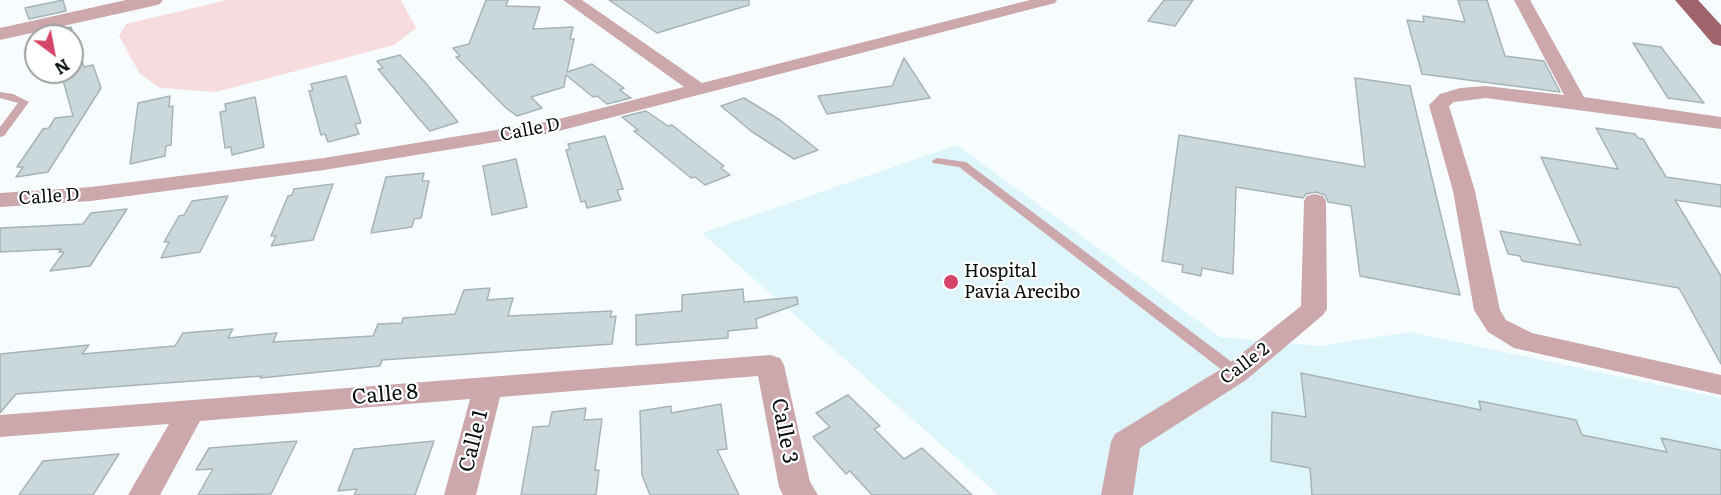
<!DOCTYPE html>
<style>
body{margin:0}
#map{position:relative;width:1721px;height:495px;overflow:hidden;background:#f7fdfe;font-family:Literata,serif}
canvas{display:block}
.north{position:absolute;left:24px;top:24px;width:60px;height:60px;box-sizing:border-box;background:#fff;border:2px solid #9c9e9f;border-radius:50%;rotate:148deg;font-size:16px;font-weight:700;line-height:24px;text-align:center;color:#080d0e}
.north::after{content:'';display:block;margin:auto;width:21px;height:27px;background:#d44467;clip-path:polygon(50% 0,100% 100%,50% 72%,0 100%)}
</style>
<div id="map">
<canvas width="1721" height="495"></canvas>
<div class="north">N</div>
</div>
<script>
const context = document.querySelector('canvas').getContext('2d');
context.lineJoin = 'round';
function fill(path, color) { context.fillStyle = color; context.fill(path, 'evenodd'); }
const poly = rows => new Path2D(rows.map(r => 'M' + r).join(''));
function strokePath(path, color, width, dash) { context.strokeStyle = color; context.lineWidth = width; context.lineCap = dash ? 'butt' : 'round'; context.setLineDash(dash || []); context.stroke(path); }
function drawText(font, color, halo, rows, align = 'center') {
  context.font = font + ' Literata,serif'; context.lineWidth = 4.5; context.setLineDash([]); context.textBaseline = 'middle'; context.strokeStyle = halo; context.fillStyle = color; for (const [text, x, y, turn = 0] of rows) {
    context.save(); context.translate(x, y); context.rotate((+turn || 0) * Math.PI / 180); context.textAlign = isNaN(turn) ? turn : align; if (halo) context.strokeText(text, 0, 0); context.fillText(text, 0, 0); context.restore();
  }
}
const built = poly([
 [957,145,1220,337,1319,346,1410,332,1721,398,1721,495,998,495,702,233]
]);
const green = poly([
 [227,0,401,0,416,28,394,45,216,92,160,88,140,74,119,36,126,24]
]);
const building = poly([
 [63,0,66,11,29,19,25,8,63,0],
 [486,0,508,0,506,6,540,7,533,29,573,27,570,39,574,39,567,72,592,64,624,88,620,90,631,98,607,104,597,96,593,97,566,75,564,87,531,97,542,108,517,116,506,108,456,57,460,56,453,48,469,44,486,0],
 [609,0,749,0,749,5,657,33,609,0],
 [1164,0,1193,0,1175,26,1148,21,1164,0],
 [1458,0,1487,0,1505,56,1544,61,1560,92,1422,74,1407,20,1424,22,1423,16,1465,22,1458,0],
 [71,27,84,67,93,65,101,88,48,172,16,177,23,167,17,167,43,129,49,128,55,118,73,116,61,73,57,72,72,72,72,36,34,35,71,27],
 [1633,43,1661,47,1704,103,1668,98,1633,43],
 [400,55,424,81,458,122,430,131,420,120,378,69,383,68,377,61,400,55],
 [904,58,930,98,827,114,818,96,892,86,904,58],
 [346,76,361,123,355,124,359,134,328,142,325,134,321,135,309,91,313,90,311,84,346,76],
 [1355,78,1410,86,1460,295,1360,276,1351,206,1328,202,1325,195,1316,192,1306,194,1303,198,1236,187,1233,274,1202,268,1201,276,1182,272,1183,265,1162,261,1179,135,1365,167,1355,78],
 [170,96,169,107,173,106,171,145,166,146,165,156,130,164,138,103,170,96],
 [255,97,264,147,232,155,231,147,225,148,220,112,226,111,225,104,255,97],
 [744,98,780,120,818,150,794,159,751,131,721,106,744,98],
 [646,111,668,126,672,125,724,166,721,168,730,175,705,185,695,177,691,178,634,131,638,130,622,117,646,111],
 [1596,128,1635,134,1638,138,1643,139,1666,177,1721,185,1721,207,1675,200,1721,276,1721,364,1679,288,1522,261,1520,256,1508,254,1500,231,1581,245,1541,157,1618,169,1596,128],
 [605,136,623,189,617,190,621,200,587,208,585,201,581,202,566,150,570,149,568,144,605,136],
 [516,159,527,207,492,215,483,166,516,159],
 [424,173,422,181,429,181,421,218,414,219,412,227,371,233,386,177,424,173],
 [333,184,313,240,271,246,276,236,271,236,288,196,292,195,294,189,333,184],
 [228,196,200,252,161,258,169,242,164,242,179,216,184,215,192,201,228,196],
 [127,209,90,266,50,271,64,252,59,252,61,249,0,252,0,228,83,224,91,213,127,209],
 [490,288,487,300,513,298,508,316,612,311,610,317,616,316,612,344,382,360,380,366,260,378,261,376,16,394,0,413,0,354,89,345,82,354,175,346,183,333,233,329,228,338,277,333,273,342,373,336,378,324,402,323,403,318,455,314,464,290,490,288],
 [743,289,744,302,797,297,798,304,756,319,757,328,728,331,728,338,636,345,636,315,682,311,682,295,743,289],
 [1301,373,1481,410,1479,401,1576,420,1582,435,1667,452,1661,438,1721,450,1721,495,1312,495,1310,468,1271,461,1272,412,1306,417,1301,373],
 [848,395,880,426,874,429,904,459,922,448,972,495,872,495,850,471,846,474,813,437,830,427,816,413,848,395],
 [721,404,727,449,717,450,739,495,650,495,642,475,640,411,671,406,671,413,721,404],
 [586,408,584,420,602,419,595,470,599,470,596,495,521,495,533,427,549,426,552,412,586,408],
 [297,441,271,494,198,495,213,469,196,470,209,448,297,441],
 [434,441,415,495,354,495,357,489,338,491,354,449,434,441],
 [119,454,93,495,19,495,43,461,119,454]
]);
const service = poly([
 [0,92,13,94,29,102,4,136,0,137,0,127,18,103,0,98,0,92],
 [937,158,966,162,1241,369,1243,373,1241,377,1231,377,959,167,933,163,932,161,937,158]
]);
const minor = poly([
 [563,0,582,0,702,83,1030,0,1057,0,1055,3,551,133,324,170,91,201,0,207,0,193,91,187,324,158,551,121,684,87,563,0],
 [1514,0,1530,0,1584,97,1721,117,1721,129,1486,98,1454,102,1449,106,1475,191,1500,310,1506,320,1532,333,1721,375,1721,395,1514,348,1488,332,1474,310,1453,191,1429,105,1440,94,1460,88,1486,86,1564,95,1514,0],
 [1315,194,1323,196,1326,201,1327,309,1323,315,1246,380,1140,448,1133,495,1101,495,1111,442,1115,434,1226,366,1301,306,1304,201,1307,196,1315,194],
 [770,355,780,358,784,365,810,482,818,495,783,495,779,487,758,376,500,397,476,495,444,495,470,399,200,421,160,495,128,495,169,424,0,437,0,415,770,355]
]);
const tertiary = poly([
 [126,0,163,0,160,4,153,6,0,40,0,28,126,0]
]);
const primary = poly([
 [1675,0,1698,0,1721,25,1721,46,1713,44,1675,0]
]);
const markers = [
 [951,282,8,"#d44467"]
];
const streetNames = [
 ["Calle D",530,130,-11],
 ["Calle D",49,197,-4],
 ["Calle 2",1245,364,-37]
];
const poiNames = [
 ["Hospital",964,272],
 ["Pavia Arecibo",964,293]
];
const nearStreetnames = [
 ["Calle 8",385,395,-5],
 ["Calle 3",784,431,79],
 ["Calle 1",474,441,-76]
];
fill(built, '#def6fb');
fill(green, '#f7dcdf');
fill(building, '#cad8db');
strokePath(building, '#a6b4b7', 1.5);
fill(service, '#cca8ad');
fill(minor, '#cca8ad');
fill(tertiary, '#cca8ad');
fill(primary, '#9f636c');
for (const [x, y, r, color] of markers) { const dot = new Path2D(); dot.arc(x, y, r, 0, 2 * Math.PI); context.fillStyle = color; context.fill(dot); strokePath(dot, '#fff', 2); }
drawText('18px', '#080d0e', '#fff', streetNames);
drawText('18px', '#080d0e', '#fff', poiNames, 'left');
drawText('21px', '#080d0e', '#fff', nearStreetnames);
</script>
